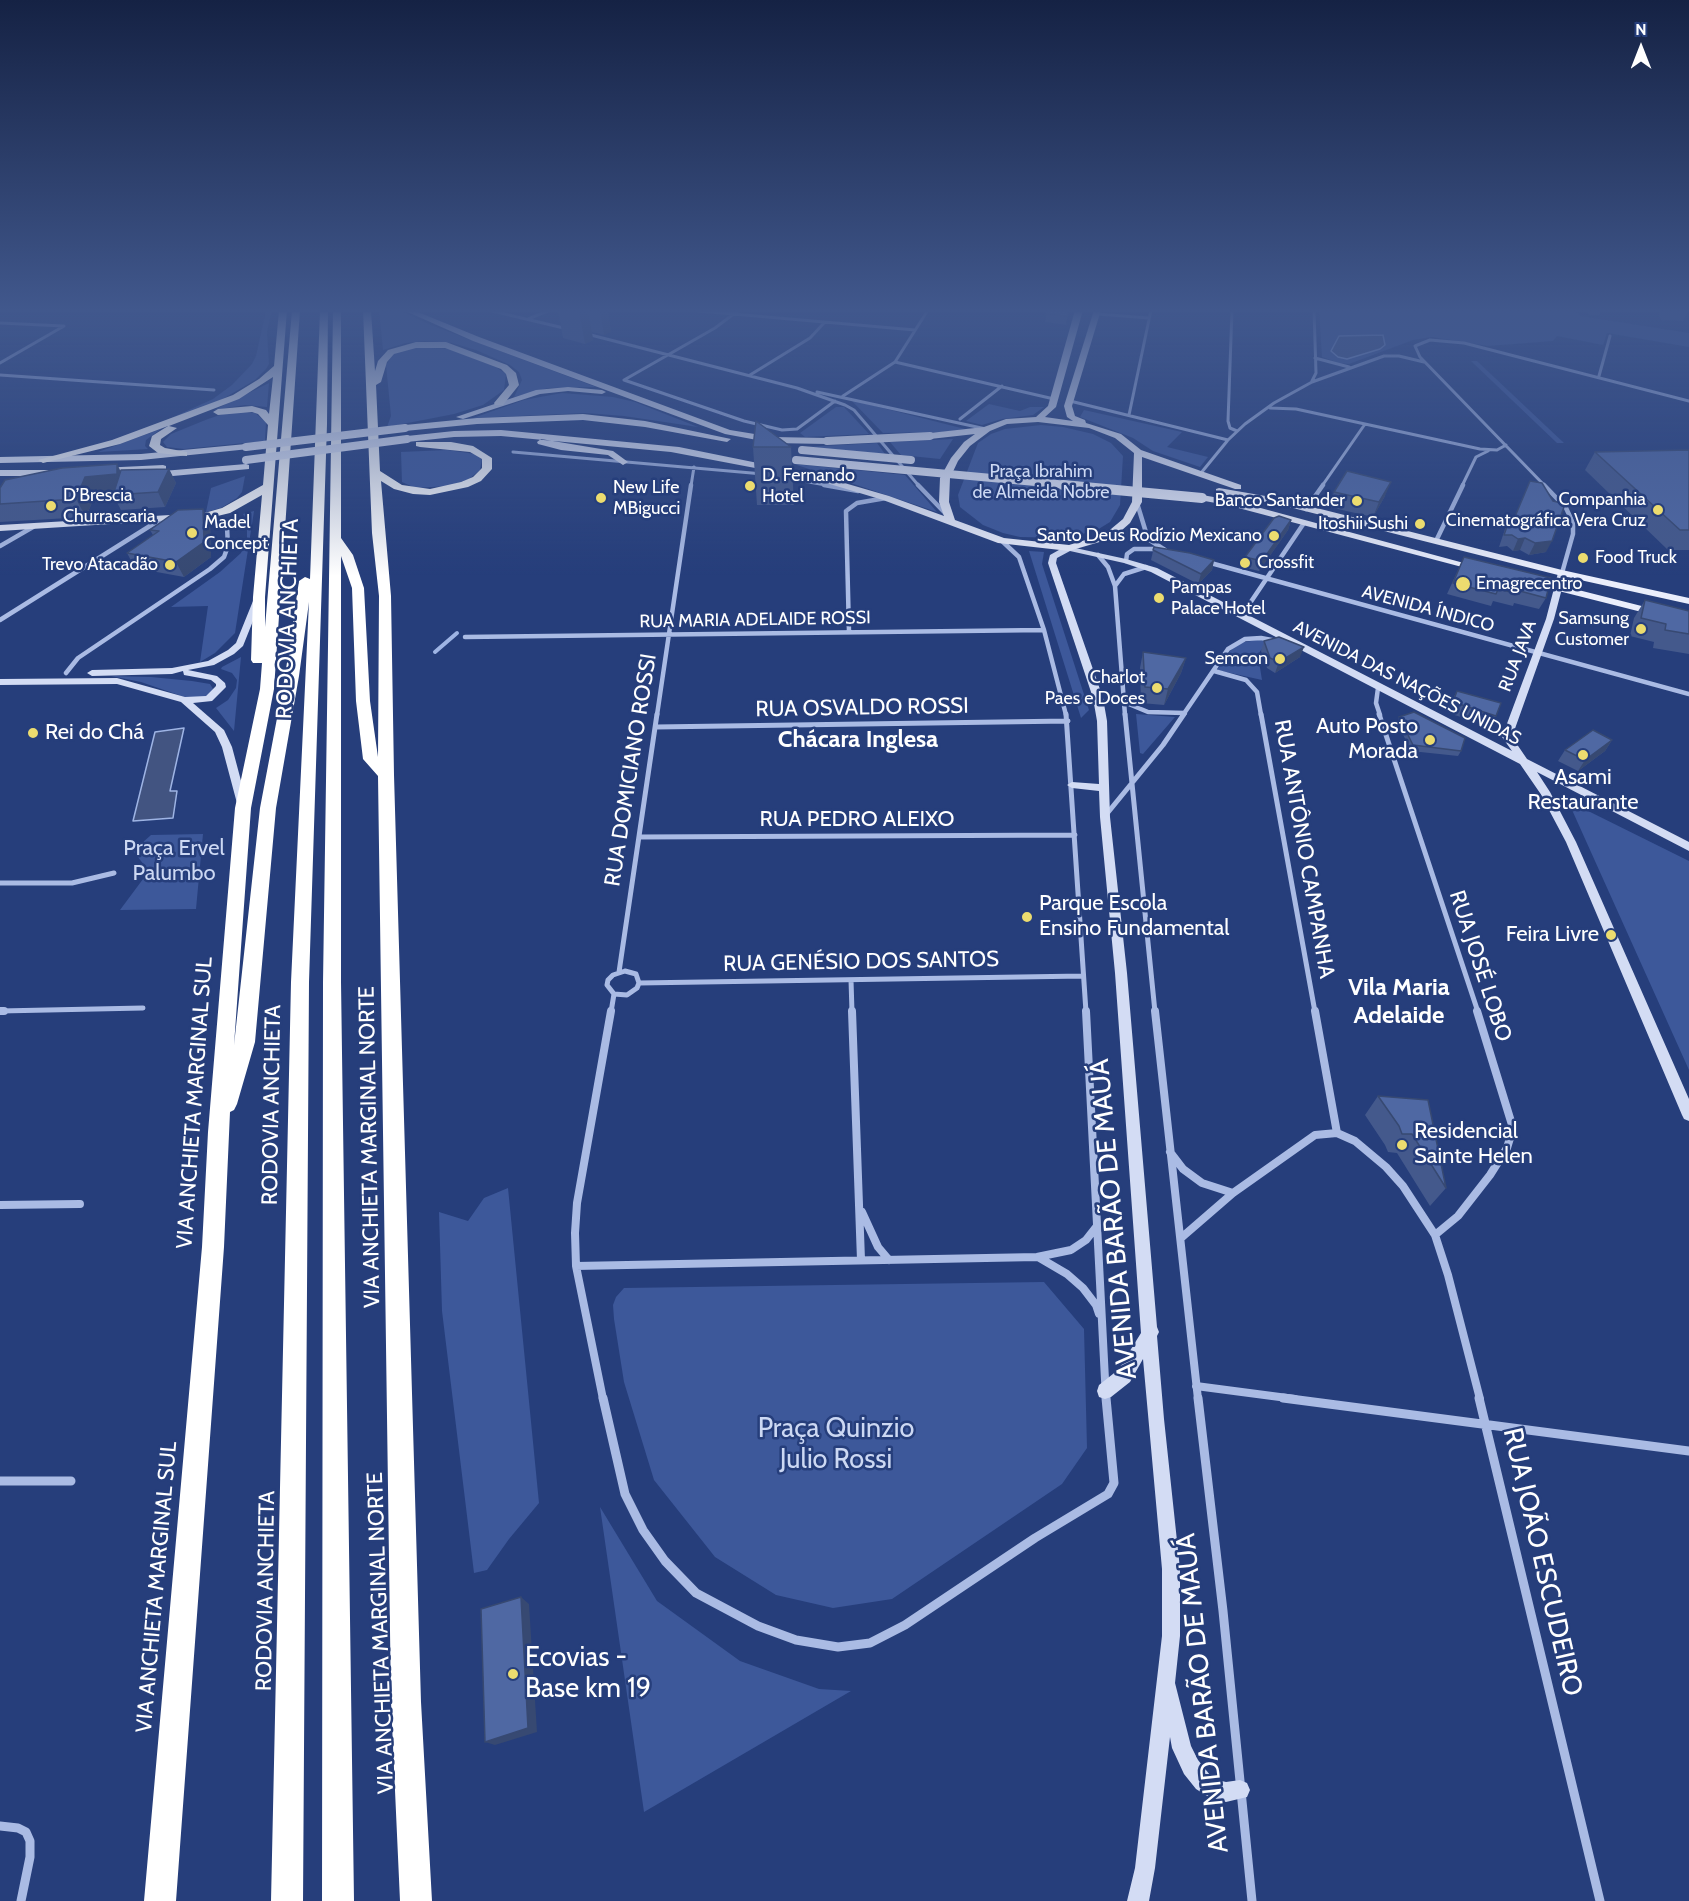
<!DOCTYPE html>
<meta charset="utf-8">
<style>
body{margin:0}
#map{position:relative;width:1689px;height:1901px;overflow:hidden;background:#263e7b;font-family:Cabin,sans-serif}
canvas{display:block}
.north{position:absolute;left:1611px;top:18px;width:60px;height:60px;-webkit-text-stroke:4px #263e7b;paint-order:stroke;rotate:0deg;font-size:16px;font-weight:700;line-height:24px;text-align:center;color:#fff}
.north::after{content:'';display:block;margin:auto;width:21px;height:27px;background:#fff;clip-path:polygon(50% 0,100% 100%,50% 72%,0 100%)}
</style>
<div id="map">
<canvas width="1689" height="1901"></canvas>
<div class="north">N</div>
</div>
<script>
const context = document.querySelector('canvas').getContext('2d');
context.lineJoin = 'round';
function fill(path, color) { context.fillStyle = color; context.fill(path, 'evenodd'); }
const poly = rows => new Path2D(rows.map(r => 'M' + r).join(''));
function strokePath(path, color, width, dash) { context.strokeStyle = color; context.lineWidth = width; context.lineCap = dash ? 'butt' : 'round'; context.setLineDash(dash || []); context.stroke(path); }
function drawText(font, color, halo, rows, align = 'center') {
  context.font = font + ' Cabin,sans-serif'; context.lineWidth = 5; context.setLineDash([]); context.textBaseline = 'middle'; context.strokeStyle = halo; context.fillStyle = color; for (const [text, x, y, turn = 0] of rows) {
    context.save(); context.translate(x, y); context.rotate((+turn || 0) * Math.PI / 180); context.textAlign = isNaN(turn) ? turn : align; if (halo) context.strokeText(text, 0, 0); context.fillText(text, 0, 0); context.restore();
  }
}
const green = poly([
 [266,310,272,310,267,332,269,364,266,369,255,380,221,400,147,429,213,399,232,385,252,364,256,356],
 [379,310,399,310,431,325,596,387,548,388,514,397,522,380,519,372,510,365,476,350,452,343,424,341,406,343,383,350],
 [1319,310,1574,310,1581,316,1689,333,1689,347,1607,333,1603,345,1557,336,1553,341,1488,346,1432,337,1413,340,1349,364,1339,363,1322,357],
 [412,347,450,349,496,367,506,374,504,390,483,405,454,414,387,427,391,416,386,365,393,354],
 [1471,361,1477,361,1564,443,1557,443],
 [269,383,267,407,245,405,214,410],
 [562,393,613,397,635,402,698,427,624,416,585,413,473,418,524,400],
 [851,400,965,429,942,432,883,433],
 [989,404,1020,411,1030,407,1044,407,1033,415,1002,419,982,425,966,421],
 [836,407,844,407,869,434,805,437,800,433],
 [1084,410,1182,432,1167,447,1208,457,1200,467,1153,451,1133,438,1080,417],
 [241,412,255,413,266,422,265,441,184,449,167,447,163,442,171,434,208,419,223,414],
 [1041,425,1063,427,1093,434,1111,443,1123,456,1120,505,1110,522,1097,530,1067,538,1020,537,1003,533,983,525,960,507,958,495,978,443,991,434,1005,429],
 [161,429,146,440,145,446,148,449,98,452],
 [953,439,940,459,901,455,890,442],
 [877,443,885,454,805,447],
 [447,450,475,454,482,459,480,470,469,479,449,486,415,488,402,482,401,452],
 [794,464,905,475,937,512],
 [245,476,242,492,237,498,221,508,206,512,211,488],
 [254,511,235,633,215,653,200,662,208,606,171,607,220,572,241,553,247,539,247,520,243,514],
 [1029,551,1044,552,1042,564,1089,710,1081,718],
 [1257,640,1268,641,1273,644,1261,650,1258,655,1262,680,1217,670,1229,652,1239,643],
 [241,657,234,731,216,708,228,700,236,688,237,680,232,673,221,669,222,667],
 [111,676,151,677,192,681,210,684,213,689,210,694,202,699,193,700,141,682],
 [1136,714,1175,717,1143,754,1140,753],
 [1568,801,1689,861,1689,1070],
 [203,834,196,909,120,910,149,871,133,851,151,835],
 [508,1188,539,1503,509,1539,487,1570,474,1573,442,1311,439,1212,468,1221,484,1198],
 [1044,1282,1084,1329,1087,1448,1062,1484,892,1599,833,1608,776,1595,715,1557,654,1480,624,1382,614,1319,613,1305,616,1297,624,1288],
 [600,1507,657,1601,740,1661,819,1689,851,1691,644,1812]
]);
const water = poly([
 [1383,335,1385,345,1380,349,1347,359,1338,357,1331,351,1339,336,1383,335],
 [184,728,170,791,177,791,173,818,133,821,155,732,184,728]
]);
const stream = poly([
 [435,652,457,633]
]);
const streetFar4 = poly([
 [488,310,568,329],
 [688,310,915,330],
 [739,310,715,328,624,380,744,421,782,430,797,429,835,401],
 [1064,310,1079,311],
 [1232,310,1228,421,1230,428,1237,431],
 [1097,314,1149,318],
 [528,319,550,310],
 [0,323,64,326,0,363],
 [587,334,797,388,845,405,854,410,919,486],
 [1315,358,1349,367],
 [895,362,1054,399],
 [0,375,214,390],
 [750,375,810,338,824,323],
 [1599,376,1610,336],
 [1312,381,1316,373,1314,310],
 [817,392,986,429],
 [843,396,895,362,928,310],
 [1070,401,1228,440],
 [1270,408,1296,409,1480,449,1497,450,1506,445],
 [1129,415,1151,310],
 [960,419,1002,386],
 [513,452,763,474],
 [1201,473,1228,440,1245,424,1274,403,1312,382,1384,356,1399,356,1424,362],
 [785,478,832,486],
 [691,486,694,467],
 [1322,486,1365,424],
 [1462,486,1476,457,1488,451],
 [1545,486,1420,357,1415,346,1430,340,1464,343,1689,401]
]);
const streetFar3 = poly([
 [824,485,858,491],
 [918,485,947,515],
 [1544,485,1566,508,1573,523,1573,534,1562,573],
 [1137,503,1148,539,1165,550],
 [1306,509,1323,485],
 [1002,541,1019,557,1044,630,1066,715],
 [1436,541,1463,485],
 [0,546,33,527],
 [1098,555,1108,567,1115,586,1125,715],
 [1126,561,1127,554,1134,549,1160,549],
 [1207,562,1689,694],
 [1115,586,1124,574,1146,567],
 [1242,615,1304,523],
 [0,620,161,519],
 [849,632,846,511,857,503,886,498],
 [465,637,1044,630],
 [1214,671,1246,680,1257,692,1261,715],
 [66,673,78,658,210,569,224,557,228,546,227,527,205,516],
 [1378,688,1376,703,1380,715],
 [1124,702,1148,712,1185,713],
 [657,715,691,485],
 [1183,715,1228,649,1245,639,1261,638,1277,641]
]);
const streetFar2 = poly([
 [1066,714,1086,1012],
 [1125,714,1155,1012],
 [1261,714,1315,1012],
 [1379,714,1478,1012],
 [656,727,1068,721],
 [1105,816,1163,745,1184,714],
 [639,837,1075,835],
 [0,883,72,883,114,873],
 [625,971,636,974,639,983,637,988,627,995,614,994,607,985,608,980,613,975,625,971],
 [619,972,657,714],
 [851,980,852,1012],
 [639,983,1083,976],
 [0,1011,143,1008],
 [611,1012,614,994]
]);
const streetFar1 = poly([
 [0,1011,4,1011],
 [852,1011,861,1260],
 [1086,1011,1106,1399],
 [1155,1011,1198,1399],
 [1315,1011,1337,1133],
 [1170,1152,1183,1169,1202,1183,1233,1193],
 [0,1205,80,1204],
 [862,1212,878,1247,889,1260],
 [1435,1235,1458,1216,1490,1175,1507,1148,1513,1128,1477,1011],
 [1181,1238,1233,1193,1315,1135,1337,1133,1355,1141,1386,1167,1403,1186,1435,1235,1448,1275,1480,1399],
 [1038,1257,1067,1274,1083,1288,1096,1305,1099,1314],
 [576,1266,1037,1257,1071,1250,1086,1240,1097,1226],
 [1196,1386,1295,1399],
 [603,1399,576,1266,575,1233,577,1203,611,1011]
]);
const street = poly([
 [603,1398,625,1494,643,1530,665,1561,696,1593,758,1626,796,1640,838,1647,870,1643,905,1625,1035,1538,1108,1494,1114,1483,1106,1398],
 [1198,1398,1223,1611,1252,1901],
 [1283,1398,1689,1451],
 [1479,1398,1600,1901],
 [0,1481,71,1481],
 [0,1826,18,1828,26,1832,30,1841,30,1857,21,1901]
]);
const secondary = poly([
 [1066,546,1126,559,1157,568,1512,751,1502,737,1546,619,1558,573,1565,571,1566,573,1554,619,1512,737,1527,759,1689,842,1689,851,1537,772,1550,792,1576,842,1689,1099,1689,1121,1684,1119,1682,1115,1566,842,1540,793,1520,764,1151,572,1124,563,1070,551,1057,558,1056,563,1103,698,1107,721,1110,817,1127,973,1157,1327,1159,1332,1157,1336,1164,1419,1180,1569,1180,1636,1175,1683,1191,1746,1198,1760,1210,1775,1218,1780,1226,1782,1240,1780,1247,1783,1250,1790,1247,1797,1226,1802,1207,1796,1196,1789,1184,1774,1172,1748,1170,1737,1155,1868,1149,1901,1127,1901,1135,1868,1162,1636,1162,1569,1143,1359,1130,1382,1111,1397,1105,1399,1099,1397,1097,1391,1099,1385,1118,1370,1141,1333,1115,973,1100,817,1099,791,1072,788,1067,785,1072,782,1099,784,1097,721,1093,698,1048,563,1050,555,1066,546],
 [257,598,261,601,243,646,234,654,214,665,188,670,217,676,225,683,226,687,212,701,193,703,224,730,232,747,248,807,247,809,243,811,238,807,222,747,215,732,181,702,117,684,0,685,0,679,117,678,185,697,206,696,216,686,216,684,211,680,184,675,183,671,172,674,92,676,87,673,92,670,172,668,208,661,228,650,236,643,253,601,257,598]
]);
const primary = poly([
 [403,310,413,310,479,337,730,430,773,437,827,438,831,441,827,444,773,443,725,434,473,341,403,310],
 [1075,310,1083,310,1056,407,1045,417,1073,421,1067,417,1064,406,1094,310,1101,310,1072,406,1075,416,1085,420,1086,423,1121,434,1141,450,1241,485,1241,489,1235,489,1142,457,1142,502,1130,523,1113,538,1069,551,998,543,883,500,813,479,671,452,501,436,454,437,407,442,403,439,407,436,454,431,501,430,679,447,817,475,889,496,944,516,939,502,940,478,951,458,964,442,975,434,930,439,926,436,930,433,984,427,1006,419,1036,417,1048,406,1075,310],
 [1038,422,1089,428,1115,438,1134,453,1132,502,1123,519,1105,534,1069,545,1004,538,955,520,949,502,950,478,958,461,970,446,990,431,1007,424,1038,422],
 [568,387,602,390,606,392,602,394,568,391,540,394,463,419,456,417,536,390,568,387],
 [583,414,645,421,731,439,727,442,645,427,583,420,477,424,405,431,401,428,405,425,477,418,583,414],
 [541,439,613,451,628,462,623,465,608,455,561,450,538,444,537,442,541,439],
 [246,444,249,445,249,449,141,460,0,463,0,457,141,454,246,444],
 [246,464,249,465,249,469,151,478,146,475,151,472,246,464],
 [163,465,166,466,166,470,100,474,95,471,100,468,163,465],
 [0,470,58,470,63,473,58,476,0,476,0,470],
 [1219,488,1277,498,1562,570,1689,598,1689,604,1562,576,1277,504,1216,493,1216,489,1219,488],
 [1202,495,1231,500,1486,569,1481,572,1227,505,1199,500,1199,496,1202,495],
 [187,514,190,515,190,519,0,531,0,525,187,514],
 [1531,578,1689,618,1689,624,1527,583,1526,581,1531,578]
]);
const highway = poly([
 [279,310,287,310,265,597,265,627,292,310,300,310,274,689,251,808,234,1045,260,808,285,676,299,581,305,577,310,579,320,310,328,310,327,424,309,982,303,1901,271,1901,291,982,309,602,299,676,276,808,255,1042,237,1104,234,1110,230,1112,224,1247,176,1901,144,1901,202,1247,208,1132,235,808,260,689,262,663,253,663,251,660,253,597,262,495,230,513,205,519,199,516,201,514,222,508,263,485,268,425,258,414,252,412,218,415,213,412,218,409,252,406,266,410,269,414,273,377,239,399,169,426,177,428,161,439,160,445,165,448,187,452,187,456,158,453,149,446,152,436,168,426,120,444,43,463,38,460,112,440,233,395,259,379,274,366,279,310],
 [333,310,341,310,341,538,353,555,364,588,370,701,378,757,379,596,372,533,363,310,371,310,375,371,378,361,388,350,416,342,446,342,507,365,516,373,519,385,503,405,495,405,494,403,509,385,506,374,501,369,445,348,416,348,394,354,387,362,381,382,376,385,380,471,402,485,430,489,461,482,473,477,482,468,482,459,470,452,420,447,416,446,416,442,451,442,473,446,492,458,492,469,481,481,468,487,430,495,413,494,394,489,381,481,391,596,394,775,421,1702,432,1901,400,1901,391,1702,378,776,363,759,356,701,352,588,341,556,341,982,354,1901,322,1901,323,982,333,310]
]);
const primaryBridgeFar1 = poly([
 [827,441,930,436],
 [246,447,405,428],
 [802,450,911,460],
 [246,460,407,439],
 [796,460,1079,486]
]);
const primaryBridge = poly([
 [1063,485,1202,498]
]);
const wall = poly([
 [558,310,608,310,611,332,604,335,592,332,593,340,585,344,563,338],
 [1069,310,1066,325,1045,322,1046,314],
 [1583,310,1602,310,1599,315,1590,315],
 [1660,310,1689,310,1683,321,1661,320,1659,317],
 [753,447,791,447,794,505,757,505],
 [1689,450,1689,550,1668,550,1585,470,1595,452],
 [117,464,120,472,169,469,176,483,165,507,121,510,113,495,114,493,95,495,86,517,0,522,0,488],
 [1530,481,1546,552,1529,555,1520,550,1513,551,1507,546,1499,547,1505,529,1510,518,1514,518],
 [1334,492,1385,496,1373,517,1329,507],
 [1291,520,1288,530,1259,571,1242,567,1245,557],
 [210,524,211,557,184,577,135,568,127,553,153,535,150,530],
 [1154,547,1214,560,1212,570,1198,584,1151,560],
 [1464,557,1546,598,1539,609,1514,603,1513,606,1493,601,1491,606,1447,594],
 [1645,600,1689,611,1689,654,1653,648,1654,642,1630,636,1634,618],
 [1264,641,1300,657,1275,673,1267,668,1261,651],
 [1143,652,1186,658,1181,673,1164,705,1141,703,1140,668],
 [1457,691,1496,716,1490,726,1448,713,1451,702],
 [1399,717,1461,751,1458,756,1411,751,1397,722],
 [1612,740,1605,751,1578,771,1558,761,1565,750],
 [1378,1096,1428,1100,1446,1188,1430,1206,1397,1153,1388,1152,1385,1145,1365,1115]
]);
const shadedWall = poly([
 [579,310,588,310,593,340,585,344],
 [600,310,608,310,611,332,604,335],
 [117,464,126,482,126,491,95,495,86,517,76,499,85,477],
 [169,469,176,483,165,507,158,492],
 [1391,482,1385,496,1373,517,1379,502],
 [203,509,210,524,211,557,184,577,176,562],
 [1291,520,1288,530,1259,571,1262,561],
 [1525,538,1520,550,1513,551,1518,539],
 [1552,541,1546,552,1529,555,1535,543],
 [1214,560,1212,570,1198,584,1201,574],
 [1304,647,1300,657,1275,673,1279,662],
 [1186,658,1181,673,1164,705,1168,689],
 [1612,740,1605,751,1578,771,1585,760],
 [521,1597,529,1604,537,1732,495,1745,485,1742]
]);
const building = poly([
 [1048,310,1069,310,1067,316,1046,314,1048,310],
 [756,421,791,447,753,447,756,421],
 [1689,450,1689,530,1680,530,1595,452,1689,450],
 [117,464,117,474,85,477,76,499,0,504,0,488,5,480,62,468,117,464],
 [169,469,158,492,113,495,121,470,169,469],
 [1347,471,1391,482,1379,502,1334,492,1347,471],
 [1530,481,1542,483,1553,501,1565,504,1552,541,1535,543,1525,538,1518,539,1512,535,1504,535,1510,518,1514,519,1530,481],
 [203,509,204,542,176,562,127,553,159,531,150,530,178,510,203,509],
 [1279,516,1291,520,1262,561,1245,557,1274,518,1279,516],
 [1154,547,1190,553,1214,560,1201,574,1153,550,1154,547],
 [1464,557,1551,578,1546,598,1520,591,1519,594,1498,589,1496,594,1453,583,1464,557],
 [1645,600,1689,611,1689,634,1665,630,1666,624,1641,618,1645,600],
 [1279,637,1304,647,1279,662,1270,658,1264,641,1279,637],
 [1143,652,1186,658,1168,689,1145,687,1143,652],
 [1457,691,1501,703,1496,716,1453,702,1457,691],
 [1414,712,1465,738,1461,751,1413,745,1399,717,1414,712],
 [1593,730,1612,740,1585,760,1565,750,1593,730],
 [1378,1096,1428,1100,1446,1188,1412,1134,1402,1134,1399,1126,1378,1096],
 [521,1597,528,1728,485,1742,481,1609,521,1597]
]);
const markers = [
 [750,486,6,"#ecdc6f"],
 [601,498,6,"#ecdc6f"],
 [1357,501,6,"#ecdc6f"],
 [51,506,6,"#ecdc6f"],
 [1658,510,6,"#ecdc6f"],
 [1420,524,6,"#ecdc6f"],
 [192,533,6,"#ecdc6f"],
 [1274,536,6,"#ecdc6f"],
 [1583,558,6,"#ecdc6f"],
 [1245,563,6,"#ecdc6f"],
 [170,565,6,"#ecdc6f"],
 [1463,584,8,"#ecdc6f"],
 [1159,598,6,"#ecdc6f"],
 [1641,629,6,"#ecdc6f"],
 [1280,659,6,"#ecdc6f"],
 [1157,688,6,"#ecdc6f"],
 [33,733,6,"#ecdc6f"],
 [1430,740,6,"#ecdc6f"],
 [1583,755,6,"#ecdc6f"],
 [1027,917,6,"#ecdc6f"],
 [1611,935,6,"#ecdc6f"],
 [1402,1145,6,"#ecdc6f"],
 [513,1674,6,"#ecdc6f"]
];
const farParknames = [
 ["Praça Ibrahim",1041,472],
 ["de Almeida Nobre",1041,493]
];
const farPoinames = [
 ["D. Fernando",762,476],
 ["Hotel",762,497],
 ["New Life",613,488],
 ["MBigucci",613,509],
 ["D’Brescia",63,496],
 ["Churrascaria",63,517],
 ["Companhia",1646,500,"right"],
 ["Cinematográfica Vera Cruz",1646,521,"right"],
 ["Banco Santander",1345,501,"right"],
 ["Madel",204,523],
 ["Concept",204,544],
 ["Itoshii Sushi",1408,524,"right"],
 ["Santo Deus Rodízio Mexicano",1262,536,"right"],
 ["Food Truck",1595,558],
 ["Crossfit",1257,563],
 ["Trevo Atacadão",158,565,"right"],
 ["Emagrecentro",1476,584],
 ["Pampas",1171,588],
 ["Palace Hotel",1171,609],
 ["Samsung",1629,619,"right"],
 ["Customer",1629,640,"right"],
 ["Semcon",1268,659,"right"],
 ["Charlot",1145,678,"right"],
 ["Paes e Doces",1145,699,"right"]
];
const farStreetnames = [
 ["AVENIDA ÍNDICO",1428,609,15],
 ["RUA MARIA ADELAIDE ROSSI",755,620,-1],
 ["RUA JAVA",1518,656,-69],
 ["AVENIDA DAS NAÇÕES UNIDAS",1407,683,27]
];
const streetNames = [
 ["RODOVIA ANCHIETA",288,619,-88],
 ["RUA OSVALDO ROSSI",862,708,-1],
 ["RUA DOMICIANO ROSSI",631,770,-81],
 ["RUA PEDRO ALEIXO",857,820],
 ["RUA ANTÔNIO CAMPANHA",1304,849,80],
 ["RUA GENÉSIO DOS SANTOS",861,962,-1],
 ["RUA JOSÉ LOBO",1480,966,72],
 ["VIA ANCHIETA MARGINAL SUL",195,1103,-86],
 ["RODOVIA ANCHIETA",272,1105,-89],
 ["VIA ANCHIETA MARGINAL NORTE",370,1147,-91],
 ["VIA ANCHIETA MARGINAL SUL",157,1587,-85],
 ["RODOVIA ANCHIETA",266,1591,-89],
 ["VIA ANCHIETA MARGINAL NORTE",381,1633,-92]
];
const poiNames = [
 ["Auto Posto",1418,727,"right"],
 ["Morada",1418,752,"right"],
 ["Rei do Chá",45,733],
 ["Asami",1583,778,"center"],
 ["Restaurante",1583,803,"center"],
 ["Parque Escola",1039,904],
 ["Ensino Fundamental",1039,929],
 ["Feira Livre",1599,935,"right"],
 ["Residencial",1414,1132],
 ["Sainte Helen",1414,1157]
];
const parkNames = [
 ["Praça Ervel",174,849],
 ["Palumbo",174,874]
];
const neighbourhoodNames = [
 ["Chácara Inglesa",858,740],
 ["Vila Maria",1399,988],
 ["Adelaide",1399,1016]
];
const nearStreetnames = [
 ["AVENIDA BARÃO DE MAUÁ",1114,1219,-95],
 ["RUA JOÃO ESCUDEIRO",1542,1562,77],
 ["AVENIDA BARÃO DE MAUÁ",1203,1693,-96]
];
const nearParknames = [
 ["Praça Quinzio",836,1429],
 ["Julio Rossi",836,1460]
];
const nearPoinames = [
 ["Ecovias -",525,1658],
 ["Base km 19",525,1689]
];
fill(green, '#3d589a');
fill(water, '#425481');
strokePath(water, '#9eb4e4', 1.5);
strokePath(stream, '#9eb4e4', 4);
strokePath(streetFar4, '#aabbe4', 3);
strokePath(streetFar3, '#aabbe4', 4.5);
strokePath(streetFar2, '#aabbe4', 5);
strokePath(streetFar1, '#aabbe4', 8);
strokePath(street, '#aabbe4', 9);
fill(secondary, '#d3dcf4');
fill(primary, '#eaeefc');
fill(highway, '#fff');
strokePath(primaryBridgeFar1, '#eaeefc', 8);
strokePath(primaryBridge, '#eaeefc', 10);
fill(wall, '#44598c');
fill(shadedWall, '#374972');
fill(building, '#4f68a3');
strokePath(building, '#374972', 1.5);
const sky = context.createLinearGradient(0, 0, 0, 576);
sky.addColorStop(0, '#152244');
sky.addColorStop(0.54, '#41588d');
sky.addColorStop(1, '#41588d00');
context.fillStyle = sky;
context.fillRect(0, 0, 1689, 576);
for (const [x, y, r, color] of markers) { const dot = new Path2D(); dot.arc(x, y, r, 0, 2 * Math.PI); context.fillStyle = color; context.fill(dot); strokePath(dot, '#263e7b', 2); }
drawText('18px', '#ccd8f3', '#263e7b', farParknames);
drawText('18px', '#fff', '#263e7b', farPoinames, 'left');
drawText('18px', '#fff', '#263e7b', farStreetnames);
drawText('22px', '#fff', '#263e7b', streetNames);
drawText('22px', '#fff', '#263e7b', poiNames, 'left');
drawText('22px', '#ccd8f3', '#263e7b', parkNames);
drawText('bold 24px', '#fff', '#263e7b', neighbourhoodNames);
drawText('27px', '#fff', '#263e7b', nearStreetnames);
drawText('27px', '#ccd8f3', '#263e7b', nearParknames);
drawText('27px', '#fff', '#263e7b', nearPoinames, 'left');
</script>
